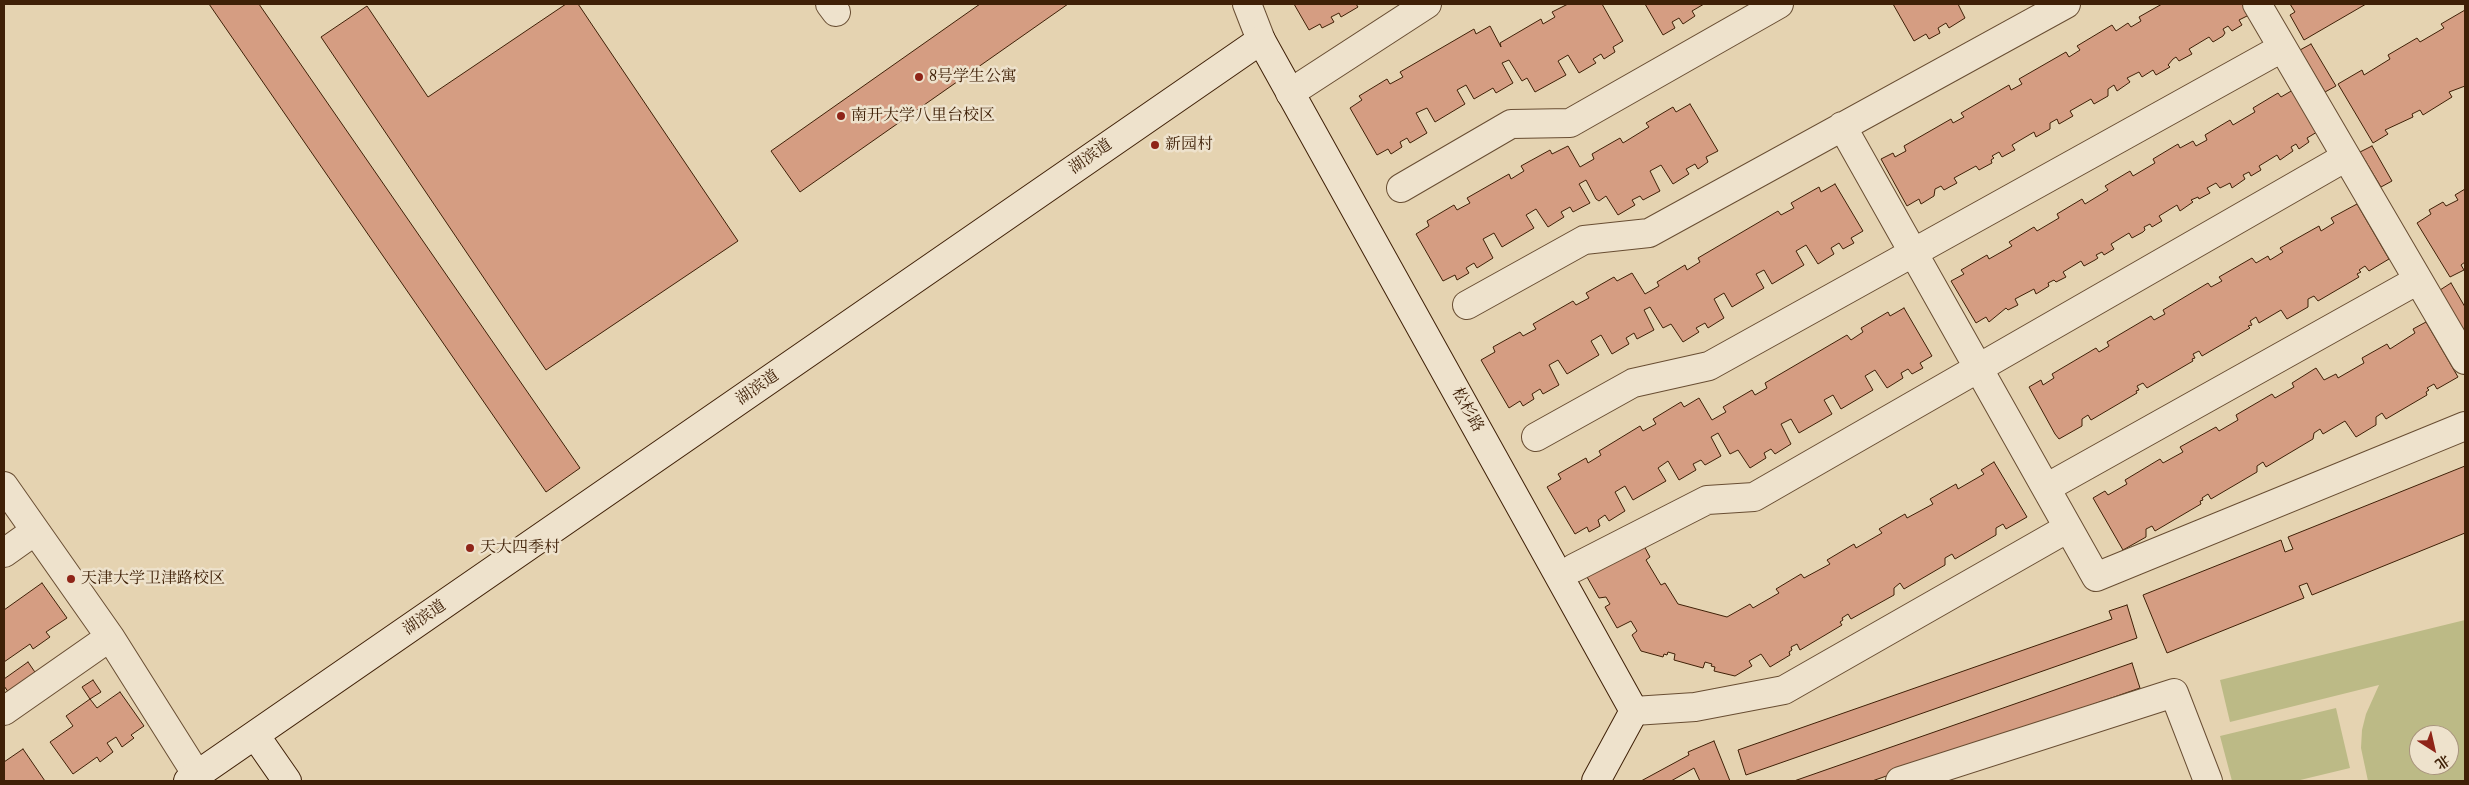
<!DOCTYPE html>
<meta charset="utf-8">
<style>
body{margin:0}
#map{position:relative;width:2469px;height:785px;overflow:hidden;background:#e5d3b1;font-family:"IM FELL French Canon","Noto Serif SC",serif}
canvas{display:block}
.frame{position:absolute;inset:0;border:5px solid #3f2007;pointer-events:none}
.north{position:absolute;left:2409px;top:725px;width:50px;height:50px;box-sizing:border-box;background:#eee2cc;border:1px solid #a8947d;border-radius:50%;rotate:145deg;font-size:14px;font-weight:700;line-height:20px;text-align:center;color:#3f2007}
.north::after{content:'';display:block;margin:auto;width:18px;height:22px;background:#8f2418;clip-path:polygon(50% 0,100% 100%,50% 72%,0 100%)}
</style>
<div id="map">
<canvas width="2469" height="785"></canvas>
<div class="frame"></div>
<div class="north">北</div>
</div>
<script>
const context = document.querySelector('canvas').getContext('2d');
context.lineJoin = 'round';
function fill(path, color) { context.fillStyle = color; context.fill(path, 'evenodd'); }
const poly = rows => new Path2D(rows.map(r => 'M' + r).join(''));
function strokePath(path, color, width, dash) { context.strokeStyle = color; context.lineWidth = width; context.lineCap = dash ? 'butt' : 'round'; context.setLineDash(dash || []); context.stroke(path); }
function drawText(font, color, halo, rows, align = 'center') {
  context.font = font + ' "IM FELL French Canon","Noto Serif SC",serif'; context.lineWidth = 5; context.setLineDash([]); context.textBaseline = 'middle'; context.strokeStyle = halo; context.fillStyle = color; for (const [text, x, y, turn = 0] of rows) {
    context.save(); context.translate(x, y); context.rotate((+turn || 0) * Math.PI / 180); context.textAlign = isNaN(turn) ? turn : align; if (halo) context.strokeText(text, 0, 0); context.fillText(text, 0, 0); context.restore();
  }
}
const green = poly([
 [2465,620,2465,781,2368,781,2361,748,2362,730,2366,714,2379,685,2230,722,2220,680],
 [2419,735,2449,735,2449,765,2419,765],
 [2336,708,2350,768,2296,781,2232,781,2220,736]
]);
const building = poly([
 [209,4,259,4,580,468,546,492,209,4],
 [566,4,578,4,738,241,546,370,321,37,367,6,428,97,566,4],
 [980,4,1068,4,800,192,771,151,980,4],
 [1294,4,1356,4,1358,7,1341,17,1339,13,1331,17,1334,22,1322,28,1320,24,1309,30,1294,4],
 [1568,4,1602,4,1623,41,1613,47,1615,52,1604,59,1601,54,1593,59,1596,63,1579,73,1568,55,1558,61,1566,75,1535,92,1527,78,1522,81,1509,60,1502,63,1513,83,1496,93,1493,88,1474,99,1466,85,1457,90,1465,104,1435,122,1427,108,1416,113,1427,133,1410,143,1407,138,1400,142,1402,147,1391,154,1388,149,1377,155,1350,108,1362,100,1359,96,1387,79,1390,84,1403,77,1400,72,1474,29,1476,34,1490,26,1501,47,1500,43,1541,19,1543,24,1555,17,1552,12,1568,4],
 [1645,4,1704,4,1692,11,1695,16,1683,24,1679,18,1672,22,1675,28,1663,35,1645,4],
 [1893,4,1958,4,1965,18,1949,28,1946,23,1938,28,1940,33,1929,39,1926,34,1914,41,1893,4],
 [2162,4,2243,4,2249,15,2239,20,2242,25,2232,31,2228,26,2223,29,2225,33,2223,36,2213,42,2209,37,2189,49,2192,54,2179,61,2176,57,2173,59,2168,65,2170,67,2156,75,2153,70,2142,77,2139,72,2127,78,2130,82,2117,91,2114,85,2108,89,2108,96,2094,104,2091,99,2070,111,2073,116,2059,124,2057,119,2050,123,2050,129,2036,137,2034,132,2012,145,2015,150,2002,157,1999,152,1992,156,1994,158,1991,160,1992,163,1979,170,1976,166,1954,178,1957,183,1944,190,1941,186,1935,189,1934,196,1921,204,1919,199,1907,206,1881,159,1893,153,1895,157,1906,151,1904,146,1951,119,1953,123,1964,117,1961,113,2009,85,2011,90,2022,84,2019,79,2066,52,2069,57,2080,50,2077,46,2112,25,2116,31,2128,23,2131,27,2141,21,2139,17,2162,4],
 [2290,4,2366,4,2304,40,2290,15,2295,12,2290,4],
 [2465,10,2465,86,2449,92,2452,97,2423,115,2420,110,2412,114,2413,117,2385,130,2388,134,2373,143,2338,84,2362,70,2364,75,2390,59,2388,55,2417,38,2420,42,2444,28,2441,24,2465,10],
 [2311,44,2336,86,2325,92,2300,50,2311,44],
 [2293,90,2317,132,2307,138,2309,142,2299,149,2296,144,2291,147,2293,151,2280,160,2277,155,2259,166,2261,170,2251,176,2249,172,2243,175,2245,179,2232,188,2230,183,2220,188,2216,183,2207,188,2210,193,2199,199,2198,197,2191,200,2193,202,2180,211,2177,205,2159,216,2162,221,2152,227,2150,224,2144,227,2145,230,2143,232,2132,238,2129,233,2111,244,2114,249,2104,255,2102,252,2096,255,2098,258,2095,260,2084,266,2081,261,2063,272,2066,277,2056,282,2054,280,2048,283,2049,286,2036,294,2034,289,2015,299,2018,305,2008,310,2006,308,1989,322,1986,317,1976,323,1951,281,1964,274,1961,270,1987,255,1989,259,2012,246,2009,242,2034,227,2037,231,2059,218,2057,214,2082,199,2085,204,2108,190,2105,186,2130,171,2133,176,2155,163,2153,159,2178,144,2180,148,2193,141,2196,146,2207,140,2205,135,2230,120,2233,125,2255,112,2253,108,2278,93,2281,97,2293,90],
 [1690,104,1718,151,1706,157,1708,162,1698,169,1695,164,1686,169,1689,174,1673,184,1661,165,1650,171,1660,191,1643,200,1640,196,1632,200,1635,205,1618,215,1606,196,1599,201,1596,199,1586,180,1579,184,1590,203,1573,212,1570,207,1561,212,1564,217,1548,227,1536,209,1526,215,1534,228,1502,247,1494,233,1483,239,1493,258,1477,268,1474,263,1469,266,1466,268,1469,273,1457,280,1455,275,1443,281,1416,234,1429,226,1427,221,1454,205,1457,210,1470,203,1467,198,1509,174,1511,179,1524,171,1521,166,1550,150,1552,154,1568,146,1580,167,1594,159,1592,154,1620,138,1623,143,1649,127,1646,123,1673,107,1676,112,1690,104],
 [2372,146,2392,181,2381,187,2360,152,2372,146],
 [1835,184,1863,231,1851,238,1854,243,1843,249,1839,243,1831,248,1834,254,1818,264,1806,245,1796,251,1804,265,1772,284,1764,270,1756,274,1764,288,1732,307,1724,293,1714,299,1724,318,1708,328,1705,323,1696,328,1699,332,1683,342,1671,324,1663,328,1650,307,1644,310,1654,330,1637,339,1634,333,1626,338,1629,344,1612,354,1601,335,1591,341,1599,355,1567,374,1558,360,1549,365,1559,385,1543,394,1540,389,1532,394,1534,399,1523,406,1520,401,1509,408,1481,360,1495,352,1493,347,1520,332,1523,336,1536,329,1533,324,1573,301,1576,305,1589,298,1586,293,1614,277,1617,281,1632,273,1645,294,1659,286,1657,282,1685,265,1687,270,1700,262,1698,258,1778,211,1781,215,1794,208,1791,203,1819,187,1821,192,1835,184],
 [2465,189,2465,262,2461,265,2464,270,2450,277,2417,223,2431,214,2429,210,2443,202,2446,206,2458,200,2455,195,2465,189],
 [2357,204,2389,259,2369,271,2365,266,2359,270,2361,272,2357,274,2359,277,2318,301,2314,296,2308,299,2308,307,2287,319,2281,310,2259,323,2256,317,2250,321,2252,325,2248,326,2250,328,2202,356,2199,351,2193,354,2195,358,2192,359,2193,361,2147,388,2143,383,2137,386,2139,390,2136,391,2137,393,2091,420,2088,415,2082,419,2082,426,2059,439,2055,434,2029,387,2041,380,2043,385,2054,378,2052,374,2096,348,2099,352,2109,346,2107,342,2151,316,2154,320,2165,314,2163,310,2208,283,2211,287,2222,281,2219,277,2252,258,2256,263,2268,256,2270,260,2283,252,2280,248,2319,226,2321,231,2334,223,2331,218,2357,204],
 [2451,283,2465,307,2465,333,2440,290,2451,283],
 [1904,308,1932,356,1920,363,1923,368,1912,374,1908,369,1901,373,1903,378,1887,388,1875,370,1865,376,1873,390,1841,409,1833,395,1824,400,1832,414,1799,433,1791,419,1781,424,1791,444,1775,454,1771,449,1764,453,1766,458,1750,468,1738,450,1730,454,1718,433,1711,437,1721,456,1705,465,1701,460,1693,464,1696,470,1679,480,1668,461,1658,468,1666,481,1633,500,1625,486,1615,492,1625,511,1609,521,1605,515,1598,520,1600,526,1589,532,1587,527,1575,534,1547,487,1561,479,1558,474,1586,458,1588,463,1601,455,1599,451,1640,426,1643,431,1656,424,1653,419,1681,402,1684,407,1699,398,1712,420,1726,412,1723,407,1752,390,1755,395,1767,388,1765,383,1847,335,1851,340,1863,332,1861,328,1888,312,1890,316,1904,308],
 [2426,322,2458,377,2437,389,2434,384,2427,388,2429,390,2426,392,2427,395,2386,419,2382,413,2376,417,2376,425,2356,437,2345,421,2323,434,2320,429,2314,433,2313,439,2266,467,2263,462,2257,466,2257,472,2211,499,2208,494,2202,498,2203,500,2200,501,2201,504,2155,531,2152,526,2146,529,2146,537,2123,550,2093,498,2105,491,2108,495,2127,484,2125,480,2160,459,2163,463,2183,452,2180,447,2216,427,2219,431,2238,420,2236,415,2272,394,2275,398,2294,387,2292,383,2316,368,2324,380,2336,374,2338,378,2364,363,2362,358,2387,344,2390,349,2415,333,2413,329,2426,322],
 [1994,462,2027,517,2006,529,2003,524,1996,528,1996,535,1955,559,1952,554,1945,558,1945,565,1904,589,1900,583,1894,588,1894,595,1851,619,1848,614,1842,618,1843,620,1840,622,1842,625,1800,650,1797,644,1791,647,1792,650,1789,652,1790,655,1770,667,1761,654,1749,661,1752,666,1735,676,1714,671,1715,667,1711,666,1712,664,1705,662,1703,668,1674,660,1675,654,1668,652,1667,655,1664,654,1663,657,1641,651,1632,635,1637,631,1631,621,1617,628,1605,607,1610,604,1606,597,1599,598,1587,577,1643,544,1650,557,1646,560,1661,585,1665,583,1678,604,1727,617,1750,604,1753,608,1779,593,1776,589,1801,574,1804,578,1830,564,1827,560,1854,544,1856,548,1882,533,1879,529,1905,514,1907,518,1933,504,1930,499,1956,484,1958,489,1984,474,1981,470,1994,462],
 [2465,466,2465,533,2312,595,2307,583,2299,586,2304,598,2167,653,2143,595,2281,540,2285,552,2293,549,2288,537,2465,466],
 [42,583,67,618,46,632,50,637,33,649,30,644,4,662,4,610,42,583],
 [2127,605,2137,638,1746,775,1738,750,2112,619,2109,611,2127,605],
 [28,662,39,678,12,697,4,686,4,679,28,662],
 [2132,663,2140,688,1872,781,1794,781,2132,663],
 [93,680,101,692,90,699,82,687,93,680],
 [120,692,144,726,131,735,134,738,122,747,116,737,107,743,113,752,100,762,97,757,73,774,50,742,73,726,66,716,90,699,97,708,120,692],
 [1714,741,1730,781,1700,781,1694,768,1671,781,1641,781,1689,755,1688,752,1714,741],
 [23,749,45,781,4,781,4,762,23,749]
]);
const street = poly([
 [830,4,836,12],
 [1247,4,1261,40],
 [2257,4,2465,360],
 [1290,93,1427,4],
 [1842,126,2096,577,2465,426],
 [1401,188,1511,124,1570,123,1779,4],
 [1467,305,1584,240,1649,233,2066,4],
 [1536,437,1633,383,1709,366,2282,48],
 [4,486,110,637,197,775],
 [2046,488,2418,280],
 [4,553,35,531],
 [1574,568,1707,500,1754,497,2346,157],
 [4,711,110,637],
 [1634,711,1695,707,1784,690,2068,528],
 [1900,781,2174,693,2208,781]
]);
const secondary = poly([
 [255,735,287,781],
 [188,781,1261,40,1634,711,1596,781]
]);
const markers = [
 [919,77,5,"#8f2418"],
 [841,116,5,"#8f2418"],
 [1155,145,5,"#8f2418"],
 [470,548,5,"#8f2418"],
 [71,579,5,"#8f2418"]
];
const poiNames = [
 ["8号学生公寓",929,77],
 ["南开大学八里台校区",851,116],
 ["新园村",1165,145],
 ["天大四季村",480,548],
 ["天津大学卫津路校区",81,579]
];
const streetNames = [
 ["湖滨道",1091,157,-35],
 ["湖滨道",758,388,-35],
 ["松杉路",1467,410,61],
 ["湖滨道",425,618,-35]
];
fill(green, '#bcba86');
fill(building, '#d59d82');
strokePath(building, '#3f2007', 1);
strokePath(street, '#684d32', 30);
strokePath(secondary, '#3f2007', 30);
strokePath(street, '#eee2cc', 28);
strokePath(secondary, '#eee2cc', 28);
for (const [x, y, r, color] of markers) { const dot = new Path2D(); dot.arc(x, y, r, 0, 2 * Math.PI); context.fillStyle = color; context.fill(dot); strokePath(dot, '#eee2cc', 2); }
drawText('16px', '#3f2007', '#eee2cc', poiNames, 'left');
drawText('16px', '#3f2007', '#eee2cc', streetNames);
</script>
